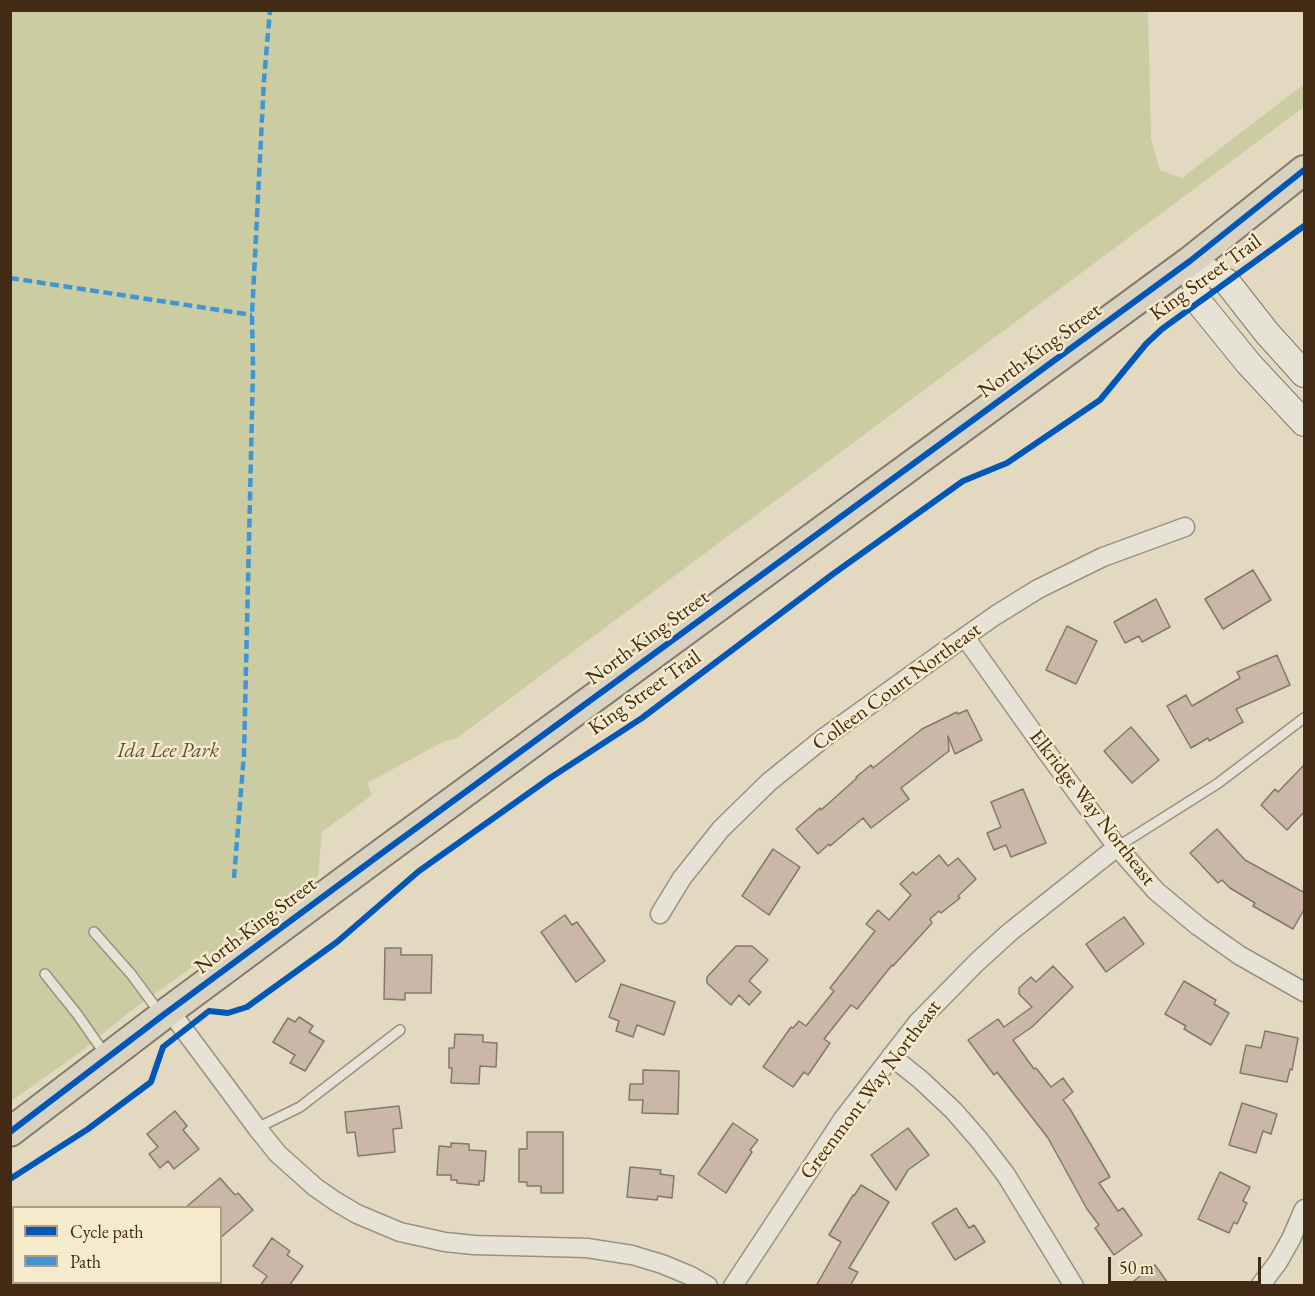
<!DOCTYPE html>
<style>
body{margin:0}
#map{position:relative;width:1315px;height:1296px;overflow:hidden;background:#e2d9c0;font-family:"EB Garamond",serif}
canvas{display:block}
.frame{position:absolute;inset:0;border:12px solid #422a15;pointer-events:none}
.legend{position:absolute;left:12px;top:1206px;width:210px;height:78px;box-sizing:border-box;background:#f6eacc;border:2px solid #ae9d83;margin:0;padding:8px 10px;list-style:none;font-size:18px;color:#422a15}
.legend li{display:flex;align-items:center;gap:12px;height:30px}
.legend b{width:30px;border:2px solid #ae9d83}
.scale{position:absolute;left:1108px;top:1257px;width:153px;height:27px;box-sizing:border-box;border:3px solid #422a15;border-top:0;padding-left:8px;font-size:18px;line-height:21px;white-space:nowrap;color:#422a15;-webkit-text-stroke:4px #f6eacc;paint-order:stroke}
</style>
<div id="map">
<canvas width="1315" height="1296"></canvas>
<div class="frame"></div>
<ul class="legend">
<li><b style="height:8px;background:#0057b8"></b>Cycle path</li>
<li><b style="height:8px;background:#3f96d3"></b>Path</li>
</ul>
<div class="scale">50 m</div>
</div>
<script>
const context = document.querySelector('canvas').getContext('2d');
context.lineJoin = 'round';
function fill(path, color) { context.fillStyle = color; context.fill(path, 'evenodd'); }
const poly = rows => new Path2D(rows.map(r => 'M' + r).join(''));
function strokePath(path, color, width, dash) { context.strokeStyle = color; context.lineWidth = width; context.lineCap = dash ? 'butt' : 'round'; context.setLineDash(dash || []); context.stroke(path); }
function drawText(font, color, halo, rows, align = 'center') {
  context.font = font + ' "EB Garamond",serif'; context.lineWidth = 5; context.setLineDash([]); context.textBaseline = 'middle'; context.strokeStyle = halo; context.fillStyle = color; for (const [text, x, y, turn = 0] of rows) {
    context.save(); context.translate(x, y); context.rotate((+turn || 0) * Math.PI / 180); context.textAlign = isNaN(turn) ? turn : align; if (halo) context.strokeText(text, 0, 0); context.fillText(text, 0, 0); context.restore();
  }
}
const green = poly([
 [11,11,1148,11,1151,139,1160,170,1182,178,1304,84,1304,107,457,738,443,742,367,783,372,795,322,832,318,876,249,927,136,1007,79,1053,11,1101]
]);
const building = poly([
 [1253,570,1271,600,1223,629,1205,599,1253,570],
 [1156,599,1170,627,1142,642,1139,636,1125,643,1114,622,1156,599],
 [1067,626,1097,641,1076,684,1046,670,1067,626],
 [1277,655,1290,685,1236,709,1243,722,1209,741,1208,738,1191,748,1167,706,1186,695,1192,706,1240,678,1237,672,1277,655],
 [967,710,982,740,955,754,948,736,949,751,901,788,909,799,871,828,863,818,830,846,829,844,818,854,796,829,820,808,821,810,857,778,856,777,871,765,873,768,922,729,957,712,958,714,967,710],
 [1131,727,1159,760,1132,783,1104,751,1131,727],
 [1305,764,1305,811,1287,830,1261,805,1275,789,1278,792,1305,764],
 [1023,789,1046,843,1011,857,1006,845,994,850,987,833,1001,827,991,802,1023,789],
 [1217,829,1245,860,1305,893,1305,908,1293,929,1253,906,1255,903,1230,888,1222,880,1218,883,1190,853,1217,829],
 [773,849,800,867,769,915,742,896,773,849],
 [939,855,948,866,958,858,976,879,958,896,960,898,941,913,939,911,930,919,932,923,893,966,892,965,857,1009,851,1005,824,1039,830,1043,808,1075,804,1072,793,1087,763,1067,791,1027,793,1028,799,1021,806,1026,834,991,830,988,875,931,866,924,878,910,889,920,911,895,900,884,913,872,916,875,939,855],
 [565,915,572,925,577,922,605,961,576,982,541,932,565,915],
 [1124,917,1144,944,1106,972,1086,944,1124,917],
 [736,946,752,946,768,960,749,981,761,992,749,1005,739,995,731,1005,707,983,707,977,736,946],
 [385,948,401,948,401,955,432,955,431,993,405,993,405,1000,384,999,385,948],
 [1053,966,1073,987,1032,1027,1013,1040,1034,1069,1036,1068,1051,1087,1063,1078,1073,1092,1063,1100,1070,1109,1110,1177,1099,1183,1118,1211,1123,1208,1142,1235,1114,1255,1095,1228,1099,1225,1087,1209,1048,1138,997,1072,994,1075,968,1040,998,1019,1004,1027,1032,1007,1019,994,1019,988,1031,977,1036,982,1053,966],
 [1184,981,1216,1000,1214,1004,1229,1013,1211,1045,1184,1029,1186,1026,1165,1014,1184,981],
 [621,984,675,1002,664,1035,637,1025,633,1037,616,1031,619,1021,609,1017,621,984],
 [299,1017,313,1026,309,1032,324,1041,305,1071,290,1063,295,1055,273,1042,288,1018,295,1022,299,1017],
 [1265,1031,1298,1038,1292,1070,1290,1069,1287,1082,1240,1073,1246,1045,1261,1048,1265,1031],
 [455,1034,483,1035,483,1042,497,1043,496,1067,480,1066,479,1084,451,1083,452,1068,449,1068,449,1048,454,1048,455,1034],
 [643,1070,679,1071,678,1114,642,1113,643,1100,629,1100,630,1084,643,1084,643,1070],
 [1242,1103,1277,1114,1271,1134,1263,1131,1256,1153,1229,1145,1242,1103],
 [399,1106,402,1128,393,1129,395,1152,358,1156,355,1132,347,1133,345,1112,399,1106],
 [175,1111,187,1126,183,1130,199,1149,174,1169,168,1161,160,1168,149,1154,158,1147,147,1134,175,1111],
 [733,1123,758,1140,750,1150,752,1152,726,1193,698,1174,733,1123],
 [908,1128,929,1155,908,1170,896,1190,871,1155,908,1128],
 [527,1132,563,1132,563,1193,541,1193,541,1186,527,1186,527,1182,519,1182,519,1149,527,1149,527,1132],
 [451,1143,469,1144,469,1150,486,1151,484,1181,479,1181,479,1185,457,1183,457,1180,451,1180,451,1175,437,1175,439,1146,451,1147,451,1143],
 [630,1167,661,1170,660,1174,674,1176,672,1198,658,1196,657,1200,627,1197,630,1167],
 [1220,1172,1250,1187,1243,1201,1247,1203,1237,1224,1234,1222,1229,1233,1198,1219,1220,1172],
 [220,1178,235,1195,238,1193,253,1210,220,1238,220,1208,185,1208,220,1178],
 [861,1185,889,1202,849,1268,858,1272,850,1286,816,1286,841,1242,829,1235,853,1195,854,1196,861,1185],
 [956,1208,969,1228,974,1225,985,1242,955,1260,932,1223,956,1208],
 [272,1238,290,1251,287,1255,303,1266,289,1286,260,1286,267,1276,253,1266,272,1238],
 [1155,1265,1170,1286,1127,1286,1155,1265]
]);
const lane = poly([
 [1117,847,1217,784,1304,718],
 [94,932,131,974,160,1013],
 [45,974,77,1014,105,1054],
 [257,1128,300,1107,400,1030]
]);
const street = poly([
 [965,637,1046,751,1117,847,1156,891,1198,926,1239,955,1304,992],
 [660,914,682,878,721,829,769,782,825,737,949,648,996,615,1038,589,1103,557,1185,527],
 [170,1011,257,1128,278,1154,315,1187,335,1201,357,1214,400,1232,445,1242,474,1245,587,1248,632,1255,662,1264,691,1276,708,1286],
 [891,1056,921,1080,954,1111,980,1141,1006,1175,1074,1286],
 [733,1286,843,1119,918,1022,977,962,1010,932,1117,847],
 [1260,1286,1278,1262,1291,1239,1304,1209]
]);
const secondary = poly([
 [1190,261,1199,302,1201,305,1249,364,1304,423],
 [1190,261,1227,282,1267,333,1304,374]
]);
const primary = poly([
 [10,1132,162,1016,378,856,1190,261,1304,170]
]);
const quiet = poly([
 [10,278,252,315],
 [234,878,244,754,253,370,252,315,264,80,270,10]
]);
const cycleway = poly([
 [10,1132,162,1016,378,856,1190,261,1304,170],
 [10,1179,88,1129,151,1082,163,1047,209,1011,228,1013,247,1007,337,942,419,871,550,778,642,718,833,574,963,481,1007,463,1100,400,1146,344,1162,329,1304,226]
]);
const streetNames = [
 ["King Street Trail",1206,278,-36],
 ["North King Street",1040,351,-36],
 ["North King Street",648,638,-36],
 ["Colleen Court Northeast",897,687,-36],
 ["King Street Trail",645,693,-35],
 ["Elkridge Way Northeast",1092,808,52],
 ["North King Street",256,926,-37],
 ["Greenmont Way Northeast",871,1090,-53]
];
const parkNames = [
 ["Ida Lee Park",168,751]
];
fill(green, '#cccca3');
fill(building, '#cab7a8');
strokePath(building, '#82796a', 1.5);
strokePath(lane, '#999180', 12);
strokePath(street, '#999180', 21);
strokePath(secondary, '#82796a', 28);
strokePath(primary, '#82796a', 32);
strokePath(lane, '#e7e2d6', 9);
strokePath(street, '#e7e2d6', 18);
strokePath(secondary, '#e7e2d6', 26);
strokePath(primary, '#dad2c1', 28);
strokePath(quiet, '#3f96d3', 4.5, [9, 4.5]);
strokePath(cycleway, '#0057b8', 6);
drawText('21px', '#422a15', '#f6eacc', streetNames);
drawText('italic 21px', '#605033', '#f6eacc', parkNames);
</script>
